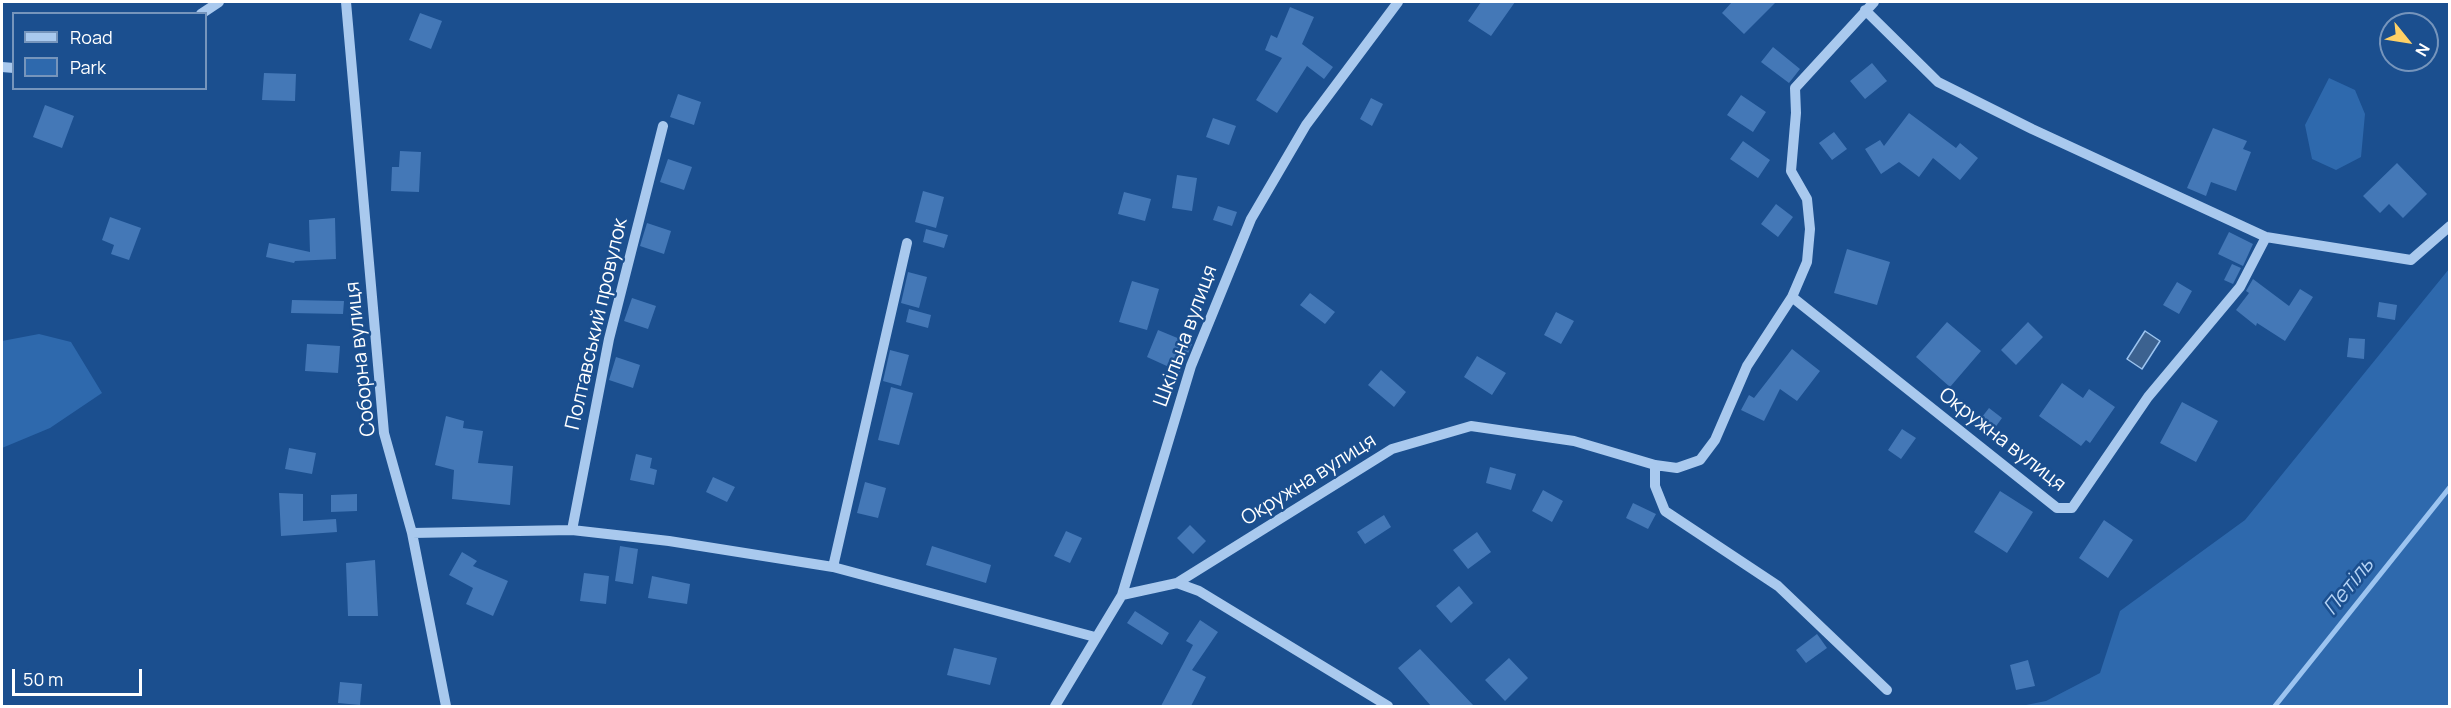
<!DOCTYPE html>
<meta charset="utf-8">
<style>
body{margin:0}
#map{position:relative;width:2451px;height:708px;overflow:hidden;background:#1b4f8f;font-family:Manrope,sans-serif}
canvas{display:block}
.frame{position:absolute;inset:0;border:3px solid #fff;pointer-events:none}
.legend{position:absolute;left:12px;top:12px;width:195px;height:78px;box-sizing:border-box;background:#1b4f8f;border:2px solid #7695bc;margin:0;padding:8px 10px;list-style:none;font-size:18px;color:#fff}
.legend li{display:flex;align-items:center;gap:12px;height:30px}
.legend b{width:30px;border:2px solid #7695bc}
.north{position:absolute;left:2379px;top:12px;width:60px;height:60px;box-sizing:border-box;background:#1b4f8f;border:2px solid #7695bc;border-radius:50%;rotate:120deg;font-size:16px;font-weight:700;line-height:24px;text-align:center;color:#fff}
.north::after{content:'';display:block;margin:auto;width:21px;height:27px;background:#ffd166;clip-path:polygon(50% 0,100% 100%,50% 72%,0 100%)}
.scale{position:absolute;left:12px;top:669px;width:130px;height:27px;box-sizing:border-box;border:3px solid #fff;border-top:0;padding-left:8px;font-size:18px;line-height:21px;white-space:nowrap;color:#fff;-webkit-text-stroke:4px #1b4f8f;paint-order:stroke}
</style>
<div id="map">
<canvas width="2451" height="708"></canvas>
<div class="frame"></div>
<ul class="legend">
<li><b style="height:8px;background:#a9c9ee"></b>Road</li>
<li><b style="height:16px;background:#2e69ad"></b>Park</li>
</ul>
<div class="north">N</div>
<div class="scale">50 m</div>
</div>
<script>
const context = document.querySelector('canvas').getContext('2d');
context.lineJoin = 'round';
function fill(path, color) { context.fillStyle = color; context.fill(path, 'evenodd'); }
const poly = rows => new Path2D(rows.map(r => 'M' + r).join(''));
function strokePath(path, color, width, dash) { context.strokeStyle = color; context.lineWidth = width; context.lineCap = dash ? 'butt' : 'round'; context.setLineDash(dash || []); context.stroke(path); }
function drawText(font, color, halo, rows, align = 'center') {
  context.font = font + ' Manrope,sans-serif'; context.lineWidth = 5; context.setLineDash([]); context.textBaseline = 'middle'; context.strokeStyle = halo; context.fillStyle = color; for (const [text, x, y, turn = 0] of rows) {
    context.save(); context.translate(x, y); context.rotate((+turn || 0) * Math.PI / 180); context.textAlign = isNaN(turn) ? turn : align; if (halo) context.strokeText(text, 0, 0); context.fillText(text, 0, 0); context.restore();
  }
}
const green = poly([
 [2329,78,2355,90,2365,114,2361,157,2336,170,2312,159,2305,125],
 [2449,269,2449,706,2021,706,2046,701,2100,673,2120,611,2245,520],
 [39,334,71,342,102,393,50,428,2,448,2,341]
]);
const water = poly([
 [2145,331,2160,341,2142,369,2127,359,2145,331]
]);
const stream = poly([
 [2275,706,2450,487]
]);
const building = poly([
 [1481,2,1515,2,1491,36,1468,21],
 [1732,2,1776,2,1744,34,1722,13],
 [1290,7,1314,17,1302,44,1333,67,1324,79,1307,66,1277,113,1256,100,1282,58,1265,50,1271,35,1277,38],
 [420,13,442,21,431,49,409,40],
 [1773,47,1800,69,1789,83,1761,62],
 [1872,63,1887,81,1865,99,1850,81],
 [264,73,296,74,295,101,262,100],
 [678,94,701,102,694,125,670,117],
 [1741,95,1766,112,1753,132,1727,115],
 [1371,98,1383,104,1372,126,1360,119],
 [45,105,74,116,62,148,33,137],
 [1909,113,1956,148,1960,143,1978,158,1960,180,1933,158,1919,177,1899,162,1881,174,1865,149,1880,140,1884,146],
 [1213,118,1236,126,1229,145,1206,137],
 [2213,128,2247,141,2243,149,2251,152,2236,191,2211,182,2206,196,2187,188],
 [1834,132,1847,149,1832,160,1819,143],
 [1743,141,1770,160,1758,178,1730,159],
 [400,151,421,152,419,192,391,191,392,167,399,167],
 [668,159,692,167,684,190,660,182],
 [2397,163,2427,194,2403,218,2389,204,2380,213,2363,196],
 [1177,175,1197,178,1192,211,1172,208],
 [923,191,944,197,936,228,915,222],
 [1124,192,1151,199,1145,221,1118,214],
 [1776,204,1793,217,1778,237,1761,224],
 [1218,206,1237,212,1232,226,1213,220],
 [110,217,141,228,129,260,111,254,114,245,102,240],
 [335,218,336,259,295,261,294,263,266,257,269,243,310,252,309,220],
 [647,223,671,231,664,254,640,246],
 [926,229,948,235,944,248,923,242],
 [2229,232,2253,244,2243,266,2218,254],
 [1847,249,1890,262,1877,305,1834,293],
 [2232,264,2241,268,2233,284,2224,280],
 [908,272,927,277,919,308,901,303],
 [2253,279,2289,306,2300,289,2313,297,2285,341,2257,323,2256,326,2236,310,2249,293,2246,291],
 [1132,281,1159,289,1147,330,1119,322],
 [2177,282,2192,291,2179,314,2163,305],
 [1310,293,1335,312,1325,324,1300,305],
 [632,298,656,306,648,329,624,321],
 [292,300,344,301,343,314,291,313],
 [2379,302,2397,305,2395,320,2377,317],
 [909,309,931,315,928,328,906,322],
 [1556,312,1574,321,1561,344,1544,335],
 [1947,322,1981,351,1950,387,1916,357],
 [2028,322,2043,337,2016,365,2001,350],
 [1158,330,1192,344,1180,372,1147,357],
 [2349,338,2365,339,2364,359,2347,357],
 [307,344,340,346,338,373,305,371],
 [1792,349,1820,371,1797,401,1780,389,1764,421,1741,410,1749,395,1754,398],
 [890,350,909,355,901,386,883,381],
 [1477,356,1506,373,1492,395,1464,377],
 [616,357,640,365,633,388,609,380],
 [1381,370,1406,392,1394,407,1368,385],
 [2062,383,2083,398,2089,389,2115,407,2090,443,2086,440,2081,446,2039,416],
 [891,387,913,393,899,445,878,440],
 [2182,402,2218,421,2196,462,2160,443],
 [1989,408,2002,418,1989,436,1975,426],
 [446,416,464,421,463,428,483,431,478,463,513,466,510,505,452,499,454,470,435,465],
 [1902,429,1916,438,1901,459,1888,450],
 [289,448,316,453,312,474,285,469],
 [636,454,652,458,650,468,657,470,654,485,630,480],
 [1490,467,1516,474,1511,490,1486,483],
 [713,477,735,487,727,502,706,492],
 [865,482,886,488,878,518,857,513],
 [1543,490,1563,501,1552,522,1532,511],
 [2000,491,2033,512,2007,553,1974,532],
 [279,493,303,494,303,521,336,519,337,532,281,536],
 [357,494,357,511,331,512,331,495],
 [1633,503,1656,514,1648,529,1626,518],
 [1384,515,1391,527,1365,544,1357,532],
 [2104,520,2133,540,2108,578,2079,558],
 [1190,525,1206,541,1193,554,1177,538],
 [1066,531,1082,538,1070,563,1054,556],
 [1477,532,1491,552,1468,569,1453,550],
 [620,546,638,549,633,584,615,581],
 [932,546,991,565,986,583,926,565],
 [462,552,477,561,473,566,508,581,493,616,466,604,473,588,449,575],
 [375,560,378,616,348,616,346,563],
 [584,573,609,576,606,604,580,601],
 [652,576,690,584,687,604,648,598],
 [1459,586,1473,603,1451,623,1436,606],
 [1135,611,1169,633,1162,645,1127,623],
 [1200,620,1218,632,1192,670,1206,677,1191,706,1161,706,1193,645,1186,641],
 [1817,634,1827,648,1806,663,1796,650],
 [954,648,997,658,990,685,947,675],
 [1420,649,1474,706,1431,706,1398,668],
 [1509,658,1528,678,1505,701,1485,680],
 [2028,660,2035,686,2016,690,2010,665],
 [340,682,362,684,360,705,338,703]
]);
const minor = poly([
 [346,2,384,433,412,533,446,706],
 [1865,10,1938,82,2032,129,2266,237,2411,260,2450,226],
 [201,14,219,2],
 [2,67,14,68],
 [1792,297,2057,508,2072,508,2148,397,2240,287,2266,237],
 [1655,465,1655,486,1665,511,1778,586,1887,690],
 [572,530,609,339,663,126],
 [412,533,572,530,669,541,833,567,1095,637],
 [833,567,907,243],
 [1122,595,1177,583],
 [1055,706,1122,595,1191,366,1251,219,1306,125,1398,2],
 [1388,706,1199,591,1177,583,1392,449,1471,426,1574,441,1655,465,1677,468,1700,460,1715,440,1747,366,1792,297,1807,262,1810,229,1807,199,1791,171,1796,113,1795,88,1874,2]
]);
const streetNames = [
 ["Полтавський провулок",597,324,-77],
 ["Шкільна вулиця",1186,336,-70],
 ["Соборна вулиця",361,359,-96],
 ["Окружна вулиця",2002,440,38],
 ["Окружна вулиця",1309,480,-32]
];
const waterNames = [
 ["Петіль",2349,587,-51]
];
fill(green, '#2e69ad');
fill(water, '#3c6290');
strokePath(water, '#9cc4f0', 1.5);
strokePath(stream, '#9cc4f0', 5);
fill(building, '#4478b7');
strokePath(minor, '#a9c9ee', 10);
drawText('20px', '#fff', '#1b4f8f', streetNames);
drawText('italic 21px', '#b5d3f5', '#1b4f8f', waterNames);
</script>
